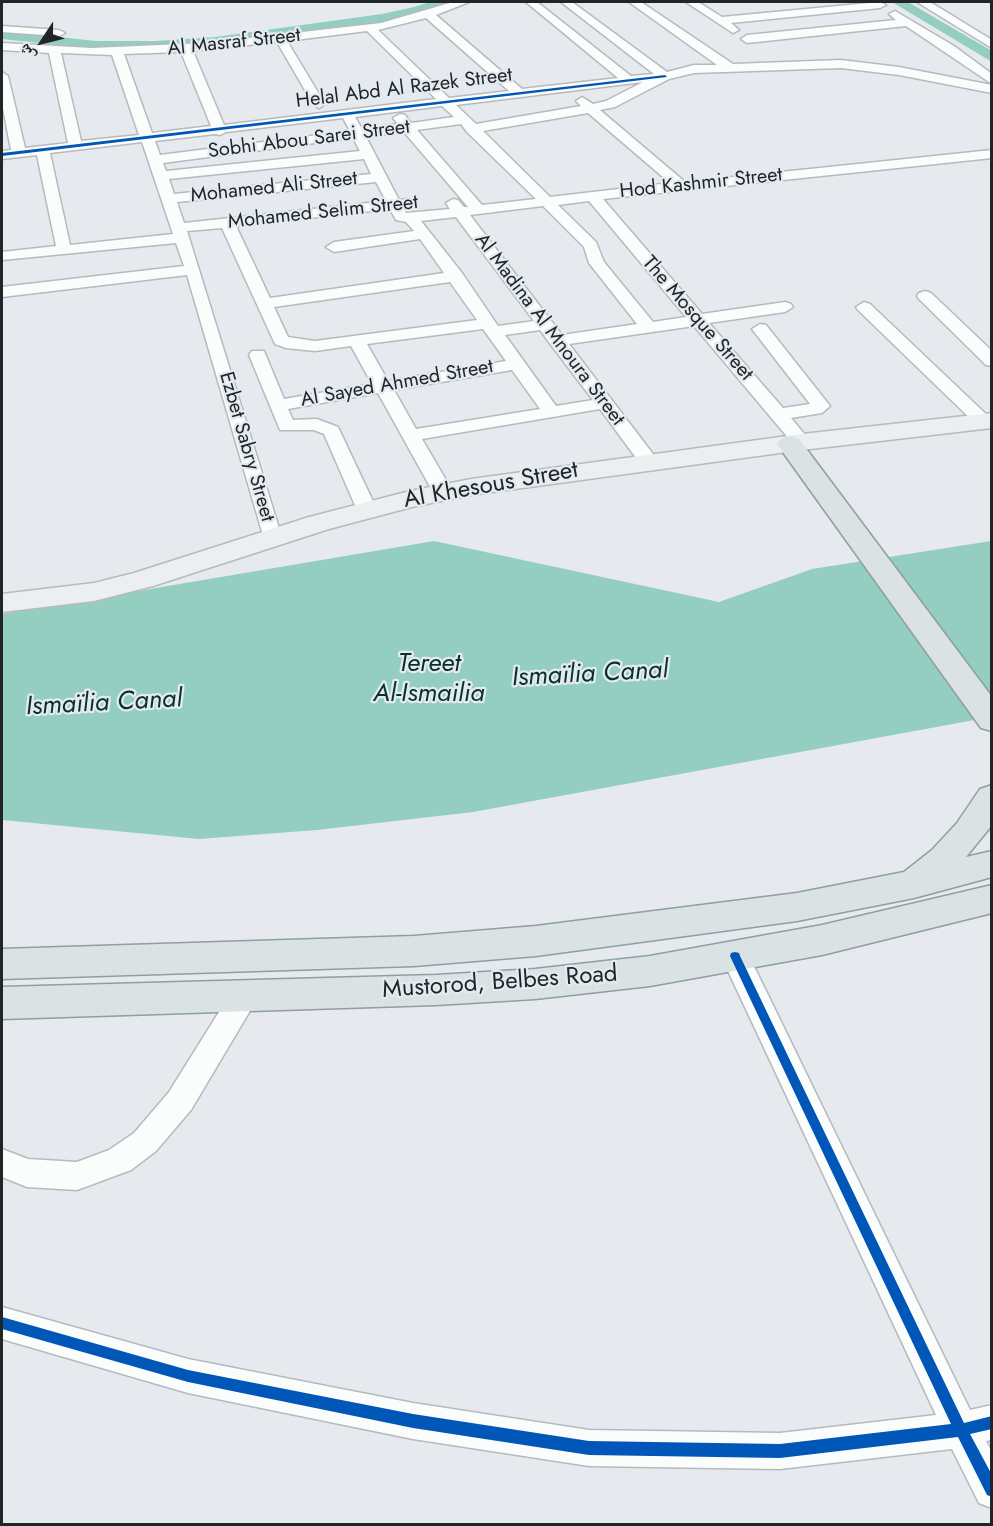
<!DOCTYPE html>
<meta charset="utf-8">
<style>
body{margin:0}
#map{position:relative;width:993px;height:1526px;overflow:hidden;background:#e6eaee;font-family:Jost,"Noto Naskh Arabic",sans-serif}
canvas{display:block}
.frame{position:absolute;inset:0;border:3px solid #222527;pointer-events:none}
.north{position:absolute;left:12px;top:12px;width:60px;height:60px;-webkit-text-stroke:4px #e3ebf1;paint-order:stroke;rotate:235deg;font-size:16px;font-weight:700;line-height:24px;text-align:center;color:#222527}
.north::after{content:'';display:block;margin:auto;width:21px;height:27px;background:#222527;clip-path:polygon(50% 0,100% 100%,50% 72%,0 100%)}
</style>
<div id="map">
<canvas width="993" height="1526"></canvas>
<div class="frame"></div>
<div class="north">ش</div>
</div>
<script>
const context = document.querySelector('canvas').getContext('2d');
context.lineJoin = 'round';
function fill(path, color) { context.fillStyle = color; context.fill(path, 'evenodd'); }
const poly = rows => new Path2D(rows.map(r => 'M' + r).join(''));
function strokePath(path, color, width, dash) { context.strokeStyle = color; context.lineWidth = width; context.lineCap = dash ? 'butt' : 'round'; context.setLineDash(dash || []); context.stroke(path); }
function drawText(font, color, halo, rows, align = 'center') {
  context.font = font + ' Jost,sans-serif'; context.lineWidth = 4.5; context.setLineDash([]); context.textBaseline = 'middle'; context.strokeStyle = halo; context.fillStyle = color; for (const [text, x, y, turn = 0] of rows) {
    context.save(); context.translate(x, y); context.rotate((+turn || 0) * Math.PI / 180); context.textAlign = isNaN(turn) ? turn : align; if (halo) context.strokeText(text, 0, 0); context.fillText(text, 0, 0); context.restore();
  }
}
const water = poly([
 [434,541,719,602,812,569,991,541,991,717,473,812,317,830,199,839,2,820,2,614]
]);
const canal = poly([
 [430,2,448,2,423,14,382,22,215,45,155,49,96,49,2,39,2,31,96,41,155,41,215,37,382,14,414,7,430,2],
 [892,2,908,2,992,51,992,62,892,2]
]);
const minor = poly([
 [453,2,469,2,436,15,522,89,618,78,526,2,537,2,631,76,654,74,561,2,572,2,667,72,694,65,717,65,629,2,641,2,733,64,841,60,899,67,992,85,992,93,899,75,841,68,694,73,669,79,615,107,600,110,685,182,992,150,992,158,603,199,702,314,785,302,791,304,793,307,785,312,709,323,783,408,810,404,752,329,760,324,766,325,830,406,822,413,791,418,811,442,809,446,795,446,694,326,569,344,656,458,658,462,656,466,642,466,600,409,422,439,453,492,450,496,443,498,436,496,433,492,378,393,288,409,293,420,317,419,338,427,377,510,374,514,367,516,360,514,357,510,324,434,314,430,280,430,249,355,252,351,264,351,284,399,372,384,351,346,315,351,286,348,275,344,222,228,187,231,282,538,279,542,265,542,187,275,2,297,2,287,184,266,176,243,2,260,2,252,56,246,37,155,2,159,2,151,11,150,2,103,2,72,8,76,25,148,68,143,49,53,2,50,2,43,92,48,206,43,381,23,453,2],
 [426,18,509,91,449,98,378,30,426,18],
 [367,31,436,99,224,125,193,51,277,42,313,104,319,108,325,104,287,41,367,31],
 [181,52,211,126,152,133,124,54,181,52],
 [61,53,112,55,139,135,81,141,61,53],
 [643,82,606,101,593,104,582,97,576,101,581,106,476,124,456,105,643,82],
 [442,106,454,117,411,123,405,115,400,114,393,118,398,124,362,129,355,117,442,106],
 [588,113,670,183,550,197,483,131,588,113],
 [343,118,350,131,160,155,155,141,215,134,220,135,226,132,343,118],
 [461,124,467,132,536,199,482,205,417,130,461,124],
 [404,132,468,207,464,207,458,200,453,199,446,203,450,209,406,213,404,208,414,206,416,203,409,199,399,200,366,137,404,132],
 [353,138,360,151,166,171,163,163,353,138],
 [142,142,173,234,70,245,50,153,142,142],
 [364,159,371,174,174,194,169,179,364,159],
 [376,182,386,201,184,223,177,202,376,182],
 [589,201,686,317,653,322,604,262,596,242,558,205,589,201],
 [543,206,584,247,589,263,637,324,562,335,470,215,543,206],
 [390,209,396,220,406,222,414,231,334,242,326,247,334,252,420,239,444,273,270,298,236,226,390,209],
 [456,217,534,321,498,326,462,273,421,221,456,217],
 [450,282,477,320,315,341,288,337,274,307,450,282],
 [483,329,506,361,388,381,367,344,483,329],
 [540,330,551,345,593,400,556,406,505,335,540,330],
 [512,370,540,409,416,429,394,390,512,370],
 [686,2,698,2,722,17,880,2,886,5,880,8,731,23,739,30,733,33,686,2],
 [917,2,930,2,992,40,992,48,917,2],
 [895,11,954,46,992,74,992,84,906,26,747,43,741,39,747,35,896,20,889,14,895,11],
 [2,26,59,30,65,33,59,36,2,32,2,26],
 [925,291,931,293,992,351,992,366,986,365,919,299,917,296,919,293,925,291],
 [864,302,870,304,989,417,992,420,989,425,977,425,858,310,856,307,864,302],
 [735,945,745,948,749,956,970,1410,992,1405,992,1440,986,1441,992,1452,992,1508,979,1503,952,1449,780,1469,589,1466,413,1439,188,1393,2,1339,2,1307,188,1359,413,1403,589,1430,780,1433,936,1415,721,956,725,948,735,945],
 [244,985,254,988,258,996,254,1004,191,1110,156,1151,131,1170,77,1190,27,1187,2,1177,2,1149,28,1159,77,1162,109,1150,134,1133,169,1092,234,988,244,985]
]);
const secondary = poly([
 [992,413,992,428,802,450,471,495,412,507,329,529,153,586,94,601,2,612,2,594,94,583,134,573,309,517,410,491,471,479,802,434,992,413]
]);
const primary = poly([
 [790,436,799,439,992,697,992,731,981,728,777,444,781,439,790,436],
 [992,785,992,825,966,857,992,851,992,877,914,898,797,921,536,956,414,966,2,979,2,949,414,936,536,926,797,893,904,872,932,850,957,823,980,789,992,785],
 [992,885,992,913,822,955,650,986,535,999,436,1005,2,1019,2,987,436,975,535,969,650,956,822,925,992,885]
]);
const cycleway = poly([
 [665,75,667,77,2,156,2,153,665,75],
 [735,952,739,953,740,956,964,1423,992,1416,992,1429,970,1434,992,1475,992,1497,987,1495,958,1437,780,1458,589,1455,413,1428,188,1382,2,1329,2,1317,188,1370,413,1414,589,1441,780,1444,951,1424,730,956,731,953,735,952]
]);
const farStreetnames = [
 ["Al Masraf Street",234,43,-6],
 ["Helal Abd Al Razek Street",404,89,-7],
 ["Sobhi Abou Sarei Street",309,140,-7],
 ["Hod Kashmir Street",701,184,-6],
 ["Mohamed Ali Street",274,188,-6],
 ["Mohamed Selim Street",323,213,-6],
 ["The Mosque Street",697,319,49],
 ["Al Madina Al Mnoura Street",549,330,53],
 ["Al Sayed Ahmed Street",397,384,-10],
 ["Ezbet Sabry Street",246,447,74]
];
const streetNames = [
 ["Al Khesous Street",491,486,-10],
 ["Mustorod, Belbes Road",500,983,-4]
];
const waterNames = [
 ["Tereet",429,665],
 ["Al-Ismailia",429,695],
 ["Ismaïlia Canal",590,675,-3],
 ["Ismaïlia Canal",104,704,-3]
];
fill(water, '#94cec0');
fill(canal, '#94cec0');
strokePath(minor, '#b6babc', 3);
strokePath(secondary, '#b6babc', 3);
strokePath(primary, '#8f9ea2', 3);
fill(minor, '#fbfcfc');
fill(secondary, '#ebeff0');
fill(primary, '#dae2e4');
fill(cycleway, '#0057b8');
drawText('20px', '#222527', '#e3ebf1', farStreetnames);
drawText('24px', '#222527', '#e3ebf1', streetNames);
drawText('italic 26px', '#093128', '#e3ebf1', waterNames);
</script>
